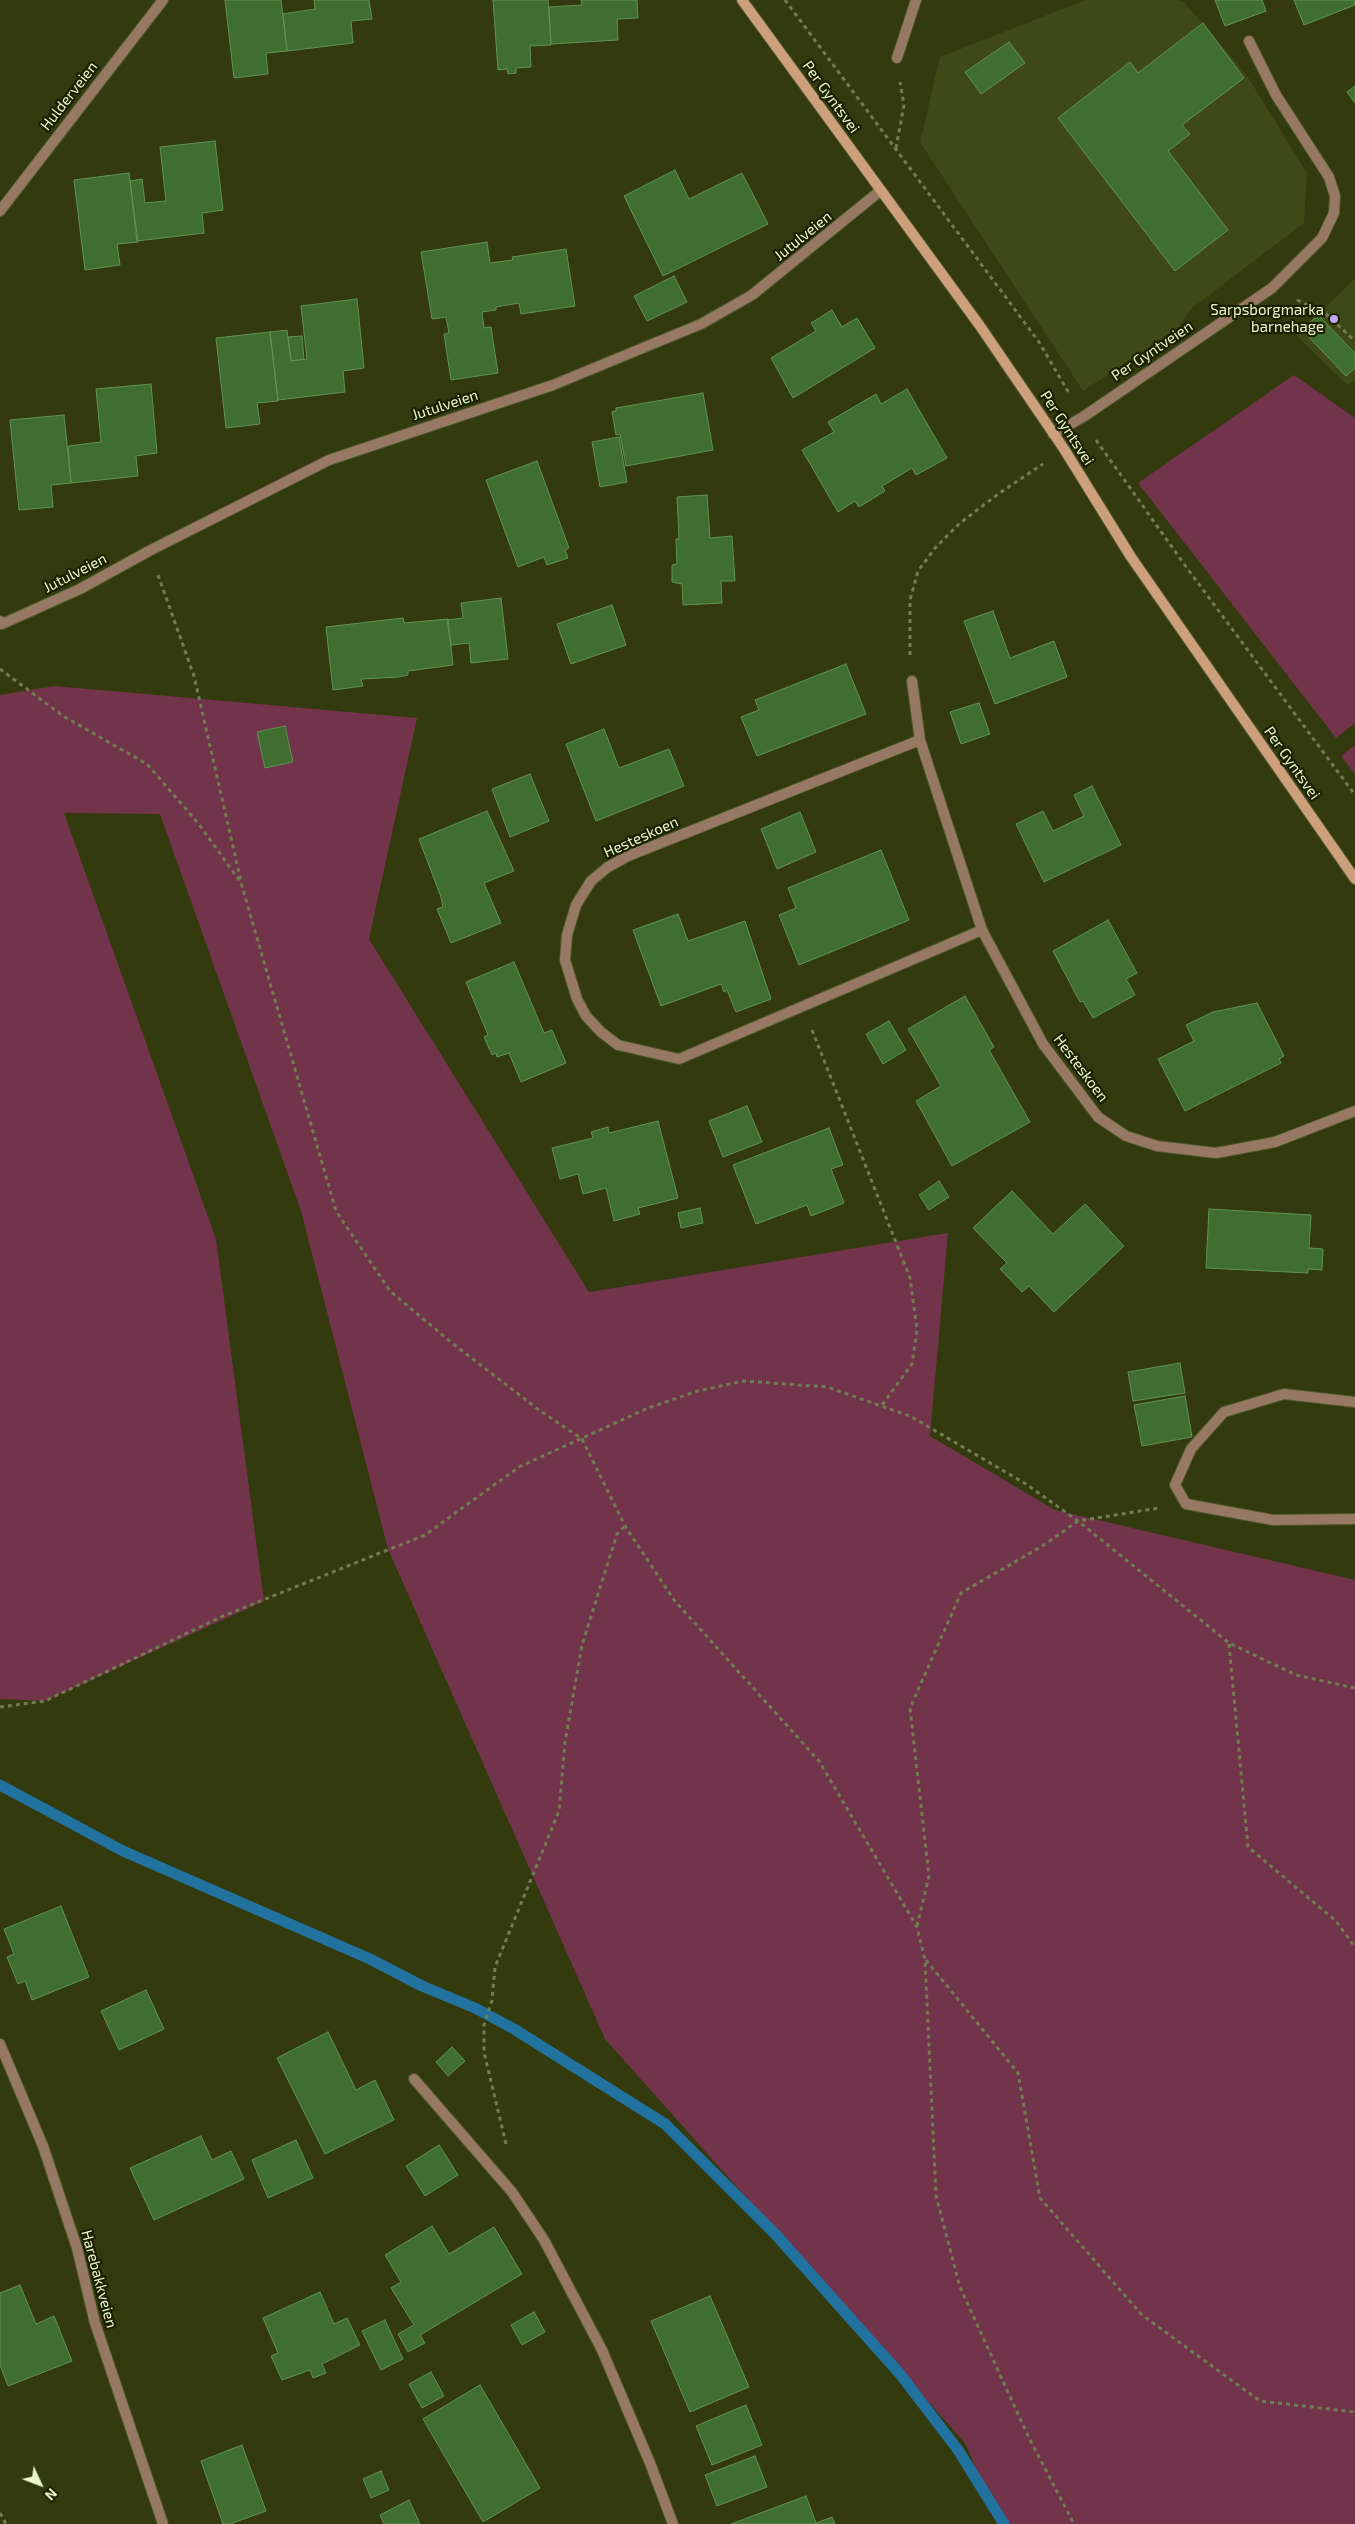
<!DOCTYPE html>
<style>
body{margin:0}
#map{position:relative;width:1355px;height:2524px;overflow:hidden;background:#323a0e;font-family:"Exo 2",sans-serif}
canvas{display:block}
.north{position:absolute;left:15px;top:2459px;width:50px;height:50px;-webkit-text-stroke:4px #1b2000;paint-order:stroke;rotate:133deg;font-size:14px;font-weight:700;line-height:20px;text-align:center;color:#ecf7ce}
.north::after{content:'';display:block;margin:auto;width:18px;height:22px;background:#ecf7ce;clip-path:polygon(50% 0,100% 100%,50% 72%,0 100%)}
</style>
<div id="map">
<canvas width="1355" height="2524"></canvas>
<div class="north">N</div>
</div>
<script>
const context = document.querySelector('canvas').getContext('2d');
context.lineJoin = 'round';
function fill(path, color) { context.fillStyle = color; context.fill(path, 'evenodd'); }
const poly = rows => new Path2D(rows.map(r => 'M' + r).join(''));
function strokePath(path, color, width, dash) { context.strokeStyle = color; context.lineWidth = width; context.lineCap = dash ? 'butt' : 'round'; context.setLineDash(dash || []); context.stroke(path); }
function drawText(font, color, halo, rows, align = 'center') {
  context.font = font + ' "Exo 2",sans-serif'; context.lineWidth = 4.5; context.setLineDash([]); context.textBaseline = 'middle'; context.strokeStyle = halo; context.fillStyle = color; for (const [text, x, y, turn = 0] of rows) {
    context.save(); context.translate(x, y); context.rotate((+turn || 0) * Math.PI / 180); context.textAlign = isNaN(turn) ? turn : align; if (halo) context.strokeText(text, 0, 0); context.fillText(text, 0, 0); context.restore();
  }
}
const built = poly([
 [1085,0,1177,0,1185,3,1246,74,1307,173,1304,223,1191,309,1178,328,1083,391,920,142,940,57],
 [1355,279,1355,381,1347,385,1296,335]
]);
const green = poly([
 [1294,375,1355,418,1355,723,1336,738,1138,483],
 [55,686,417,718,369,939,589,1292,948,1233,930,1436,1055,1510,1355,1580,1355,2524,1000,2524,965,2443,605,2039,388,1549,301,1211,160,814,64,813,216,1239,264,1601,45,1701,0,1699,0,695],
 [1355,745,1355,774,1341,756]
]);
const stream = poly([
 [0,1785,123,1851,370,1959,422,1986,475,2008,514,2029,665,2124,776,2235,900,2374,958,2450,1004,2524]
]);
const building = poly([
 [225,0,281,0,287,51,266,53,268,74,234,78,225,0],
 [314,0,369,0,372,19,351,21,353,43,287,51,283,14,315,9,314,0],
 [493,0,548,0,551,45,530,46,531,67,516,68,516,73,508,74,507,69,498,70,493,0],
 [581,0,637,0,638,18,617,19,618,40,551,44,549,7,582,5,581,0],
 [1215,0,1262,0,1266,11,1225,26,1215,0],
 [1294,0,1354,0,1355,5,1304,25,1294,0],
 [1203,23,1244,78,1182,125,1190,134,1168,151,1228,230,1175,271,1058,118,1130,62,1138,73,1203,23],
 [1009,42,1025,63,981,94,965,72,1009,42],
 [1355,86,1355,103,1347,92,1355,86],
 [215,141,223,210,202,213,204,233,137,241,130,181,142,179,145,203,166,201,160,147,215,141],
 [675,170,689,199,742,173,768,224,663,276,624,196,675,170],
 [129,173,138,242,117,244,120,265,85,270,74,180,129,173],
 [487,242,490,263,513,260,512,257,566,249,575,306,521,314,519,303,496,307,496,310,482,312,484,328,491,327,498,373,451,380,444,334,449,333,446,317,432,319,421,252,487,242],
 [674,276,687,302,647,321,634,296,674,276],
 [357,299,364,368,343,371,345,392,278,400,270,332,287,330,291,361,307,359,301,306,357,299],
 [832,310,842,327,857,318,875,348,793,398,771,358,816,331,811,323,832,310],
 [1318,315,1355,353,1355,368,1346,376,1302,330,1318,315],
 [270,332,278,401,257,403,260,424,226,428,216,338,270,332],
 [302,336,304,359,291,361,288,337,302,336],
 [151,384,157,453,136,456,138,476,71,483,68,446,101,442,96,389,151,384],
 [907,389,947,458,916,475,912,468,882,486,885,491,859,507,855,501,838,512,802,450,834,432,828,422,876,394,881,404,907,389],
 [703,393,713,450,626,466,620,434,616,435,612,412,616,411,616,408,703,393],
 [64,415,71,483,51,485,53,507,19,510,10,420,64,415],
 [619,437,627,482,600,487,592,442,619,437],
 [537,461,569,548,565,550,568,558,547,565,544,557,518,567,486,480,537,461],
 [707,495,710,538,732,536,735,581,721,581,722,603,683,605,682,584,672,582,672,565,677,564,676,539,679,539,677,497,707,495],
 [501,598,508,659,471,663,469,643,451,645,447,620,463,618,461,603,501,598],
 [612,605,626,645,571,664,557,624,612,605],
 [993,611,1010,658,1054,641,1067,677,995,704,964,621,993,611],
 [403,618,404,623,448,619,453,665,408,671,408,675,399,677,361,679,363,686,333,690,326,627,403,618],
 [846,664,866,714,757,756,741,717,759,710,755,700,846,664],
 [979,703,990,734,961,744,950,712,979,703],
 [285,726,293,762,265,768,257,732,285,726],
 [604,729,619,768,669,749,684,786,596,821,566,744,604,729],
 [530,774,549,821,510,837,492,789,530,774],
 [1092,786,1121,845,1044,882,1016,824,1043,811,1053,831,1084,816,1074,795,1092,786],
 [487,811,514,871,484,883,501,923,451,943,437,909,443,907,441,897,419,839,487,811],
 [800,812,816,852,777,869,761,829,800,812],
 [881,850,909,920,799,965,779,915,796,908,788,888,881,850],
 [678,914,688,941,745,921,771,999,736,1012,727,990,724,992,721,984,661,1006,633,930,678,914],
 [1108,920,1137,973,1126,979,1135,995,1093,1018,1083,1001,1080,1002,1053,951,1108,920],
 [514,962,544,1033,552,1030,566,1063,521,1082,509,1053,497,1057,496,1053,492,1055,484,1037,488,1035,466,982,514,962],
 [965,996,994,1047,989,1050,1030,1122,952,1166,916,1101,941,1086,908,1029,965,996],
 [1257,1003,1284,1056,1279,1059,1281,1063,1185,1111,1158,1059,1194,1041,1186,1025,1213,1012,1257,1003],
 [889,1021,906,1050,883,1064,866,1034,889,1021],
 [747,1106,762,1142,723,1157,709,1121,747,1106],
 [658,1121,678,1198,638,1208,640,1214,614,1221,606,1188,583,1194,578,1174,560,1179,552,1148,593,1138,591,1132,608,1127,609,1133,658,1121],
 [829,1128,843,1165,831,1169,844,1203,811,1216,807,1205,756,1224,733,1165,829,1128],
 [939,1181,949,1197,929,1210,919,1195,939,1181],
 [1012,1191,1053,1234,1085,1204,1124,1246,1054,1312,1029,1286,1022,1292,1000,1269,1007,1263,973,1228,1012,1191],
 [700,1208,703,1223,681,1228,678,1213,700,1208],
 [1209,1209,1311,1215,1309,1248,1323,1249,1322,1270,1308,1269,1308,1273,1206,1268,1209,1209],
 [1180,1363,1185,1393,1133,1401,1128,1372,1180,1363],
 [1185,1396,1192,1437,1142,1446,1134,1405,1185,1396],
 [61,1906,89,1977,32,2000,25,1981,18,1984,7,1957,14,1954,4,1929,61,1906],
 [146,1990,164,2029,119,2050,101,2011,146,1990],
 [328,2032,356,2090,375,2080,394,2120,325,2154,277,2058,328,2032],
 [452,2047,465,2061,448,2076,436,2062,452,2047],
 [201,2136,212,2160,231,2151,244,2179,154,2220,130,2168,201,2136],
 [296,2140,313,2178,268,2198,252,2160,296,2140],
 [439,2145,458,2175,425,2196,406,2166,439,2145],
 [432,2226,449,2254,494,2227,522,2274,420,2335,425,2343,408,2352,398,2334,414,2325,391,2288,401,2282,385,2255,432,2226],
 [20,2285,36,2324,54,2316,72,2361,8,2386,0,2365,0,2293,20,2285],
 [320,2292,334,2324,347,2318,360,2345,322,2364,326,2373,313,2378,310,2370,282,2380,271,2356,278,2353,263,2318,320,2292],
 [710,2296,749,2387,690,2412,651,2321,710,2296],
 [534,2312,545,2332,522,2345,511,2325,534,2312],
 [385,2320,403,2359,381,2370,362,2331,385,2320],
 [431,2372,444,2396,422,2408,409,2384,431,2372],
 [480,2385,540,2488,483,2522,423,2419,480,2385],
 [746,2405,762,2445,712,2465,696,2426,746,2405],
 [242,2445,266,2511,230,2524,223,2524,201,2461,242,2445],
 [755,2456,767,2487,717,2506,705,2475,755,2456],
 [381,2471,389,2490,371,2498,363,2479,381,2471],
 [806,2496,816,2523,832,2517,835,2524,731,2524,806,2496],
 [409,2500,420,2524,384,2524,380,2515,409,2500]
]);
const path = poly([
 [785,0,1039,342,1070,395],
 [896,148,904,105,900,82],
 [1297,300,1326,314,1355,341],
 [1096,440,1184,564,1355,795],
 [158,575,194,676,242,886,336,1211,390,1291,452,1343,539,1410,582,1439,625,1526,674,1600,819,1761,917,1927,925,1960,936,2196,960,2287,1028,2436,1074,2524],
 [910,655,910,600,918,571,936,547,960,523,1001,492,1043,464],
 [0,669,63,716,147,764,198,823,241,883],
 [812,1030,910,1278,917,1330,912,1364,882,1405],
 [1229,1644,1248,1847,1336,1921,1355,1947],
 [0,1707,45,1701,223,1616,425,1535,519,1467,648,1408,698,1391,744,1381,827,1387,910,1416,1026,1484,1078,1521,1229,1643,1296,1675,1355,1688],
 [917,1926,929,1876,910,1708,961,1593,1044,1545,1078,1521,1159,1508],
 [926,1960,1018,2073,1040,2198,1142,2315,1260,2401,1355,2412],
 [506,2144,484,2052,484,2025,492,2000,495,1967,559,1811,565,1742,582,1645,617,1534,625,1526],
 [0,2513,6,2524]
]);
const lane = poly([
 [1053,434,1083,417,1272,288,1322,238,1334,213,1335,196,1329,177,1276,95,1249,41],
 [1355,1402,1284,1394,1224,1412,1191,1449,1175,1485,1186,1504,1273,1520,1355,1519]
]);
const street = poly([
 [897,58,916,0],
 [0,211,163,0],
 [0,621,2,624,80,589,149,551,329,460,553,385,701,324,752,295,880,191],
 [912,681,920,740],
 [982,930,679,1059,618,1045,601,1032,586,1016,577,999,565,960,567,935,576,905,591,881,608,867,628,856,920,740,982,930,1043,1044,1098,1117,1126,1136,1157,1146,1216,1153,1275,1142,1355,1111],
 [0,2044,43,2146,77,2248,95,2323,163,2524],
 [414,2079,512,2192,544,2240,602,2350,650,2463,673,2524]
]);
const secondary = poly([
 [742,0,980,326,1064,449,1131,557,1355,879]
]);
const markers = [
 [1334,319,5,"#c0a8f3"]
];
const streetNames = [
 ["Hulderveien",69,96,-52],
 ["Per Gyntsvei",831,97,54],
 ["Jutulveien",803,236,-39],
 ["Per Gyntveien",1152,351,-34],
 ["Jutulveien",445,405,-18],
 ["Per Gyntsvei",1067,428,57],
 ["Jutulveien",75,573,-27],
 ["Per Gyntsvei",1292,763,55],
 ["Hesteskoen",641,837,-24],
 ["Hesteskoen",1081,1068,53],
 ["Harebakkveien",99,2279,75]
];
const poiNames = [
 ["Sarpsborgmarka",1324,310],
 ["barnehage",1324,327]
];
fill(built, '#3f4817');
fill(green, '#71344a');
strokePath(stream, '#21729f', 11);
fill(building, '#406e31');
strokePath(building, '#619352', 1);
strokePath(lane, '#50582d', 12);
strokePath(street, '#50582d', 12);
strokePath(secondary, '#50582d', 12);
strokePath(path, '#737c51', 3, [4, 4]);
strokePath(lane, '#977963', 10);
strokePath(street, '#977963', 10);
strokePath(secondary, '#ce9f7b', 10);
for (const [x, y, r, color] of markers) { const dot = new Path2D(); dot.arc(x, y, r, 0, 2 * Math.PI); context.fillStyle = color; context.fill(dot); strokePath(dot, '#1b2000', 2); }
drawText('15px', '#ecf7ce', '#1b2000', streetNames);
drawText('15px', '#ecf7ce', '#1b2000', poiNames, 'right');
</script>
